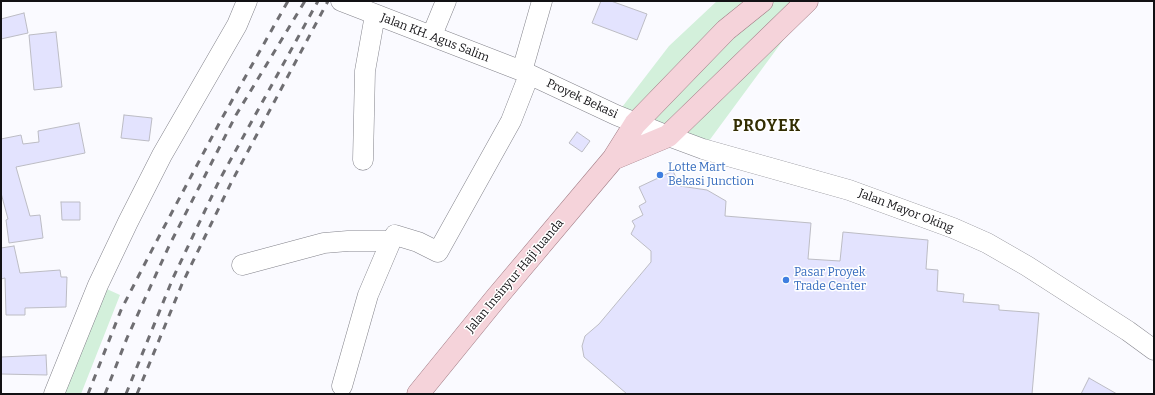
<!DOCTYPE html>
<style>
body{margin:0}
#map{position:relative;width:1155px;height:395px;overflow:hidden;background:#fafaff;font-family:Bitter,serif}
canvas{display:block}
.frame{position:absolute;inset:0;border:2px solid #121114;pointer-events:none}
</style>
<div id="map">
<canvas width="1155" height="395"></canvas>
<div class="frame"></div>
</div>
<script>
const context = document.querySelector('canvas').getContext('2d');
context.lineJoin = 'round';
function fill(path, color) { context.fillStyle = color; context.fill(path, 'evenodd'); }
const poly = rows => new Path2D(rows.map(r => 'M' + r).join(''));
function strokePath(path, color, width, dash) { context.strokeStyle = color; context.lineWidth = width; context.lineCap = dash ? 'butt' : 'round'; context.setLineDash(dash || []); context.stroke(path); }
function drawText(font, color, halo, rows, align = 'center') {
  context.font = font + ' Bitter,serif'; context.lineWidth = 3; context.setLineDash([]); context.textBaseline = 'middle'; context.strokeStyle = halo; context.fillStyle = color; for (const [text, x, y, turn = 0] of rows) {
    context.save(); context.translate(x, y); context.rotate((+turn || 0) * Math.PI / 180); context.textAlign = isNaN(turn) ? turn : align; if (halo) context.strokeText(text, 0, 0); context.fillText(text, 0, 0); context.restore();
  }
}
const green = poly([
 [717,1,807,1,801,16,703,149,616,115,669,46],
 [98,285,120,295,81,394,54,394]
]);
const building = poly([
 [601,1,611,1,647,14,637,40,592,23,601,1],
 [24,13,28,33,1,39,1,19,24,13],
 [56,32,62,87,34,90,29,35,56,32],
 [124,115,152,118,149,141,121,138,124,115],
 [79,123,85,153,16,167,30,216,40,215,43,238,9,243,6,220,8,219,1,193,1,139,21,135,23,144,39,142,38,131,79,123],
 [577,132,590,141,582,152,569,143,577,132],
 [673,171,680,186,707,190,726,201,725,216,811,223,808,259,840,261,843,232,928,240,926,269,938,270,937,291,964,294,963,302,999,305,999,310,1039,313,1032,394,627,394,584,357,582,346,585,336,599,324,651,262,651,251,631,234,635,226,632,221,643,215,639,206,646,202,639,187,673,171],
 [61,202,80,202,80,220,62,220,61,202],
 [14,246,20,273,60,270,61,277,67,277,66,307,25,308,25,315,6,315,5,278,1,279,1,248,14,246],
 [46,355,47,375,1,374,1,357,46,355],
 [1089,378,1117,394,1081,394,1089,378]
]);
const minor = poly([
 [341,1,522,71,616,115,668,136,703,149,849,190,953,228,987,243,1027,266,1128,331,1154,350],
 [432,35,446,1],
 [522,71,542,1],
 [363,160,365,71,375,15],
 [242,265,324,243,348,241,391,241,395,235,418,242,438,252,511,121,529,75],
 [342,386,368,295,391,241],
 [54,394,98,285,128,222,162,155,237,25,247,1]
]);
const major = poly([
 [613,159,668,136,807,1],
 [418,394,496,298,613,159,635,124,726,30,762,1]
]);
const rail = poly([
 [88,394,121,310,154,246,221,120,288,1],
 [105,394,127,338,169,246,236,115,305,1],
 [126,394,173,278,220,179,318,1],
 [137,394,182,284,231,183,328,1]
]);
const markers = [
 [660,175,4,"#3f7fe0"],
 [786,280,4,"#3f7fe0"]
];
const streetNames = [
 ["Jalan KH. Agus Salim",435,38,21],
 ["Proyek Bekasi",582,99,25],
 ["Jalan Mayor Oking",906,211,21],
 ["Jalan Insinyur Haji Juanda",515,276,-50]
];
const shopNames = [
 ["Lotte Mart",668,168],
 ["Bekasi Junction",668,182],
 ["Pasar Proyek",794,273],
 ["Trade Center",794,287]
];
const districtNames = [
 ["PROYEK",767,127]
];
fill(green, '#d3f0db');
fill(building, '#e3e3fe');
strokePath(building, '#bcbcc4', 1);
strokePath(minor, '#83838b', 21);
strokePath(major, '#a17c85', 23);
strokePath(minor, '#fff', 20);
strokePath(major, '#f5d3da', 22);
strokePath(rail, '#6f6e72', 3, [7, 7]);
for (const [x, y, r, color] of markers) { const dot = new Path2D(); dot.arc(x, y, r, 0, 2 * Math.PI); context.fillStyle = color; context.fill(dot); strokePath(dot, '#fff', 1.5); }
drawText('12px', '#121114', '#fff', streetNames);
drawText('12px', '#366cbe', '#fff', shopNames, 'left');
context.letterSpacing = '1px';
drawText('bold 16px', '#322d02', '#fff', districtNames);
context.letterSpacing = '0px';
</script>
